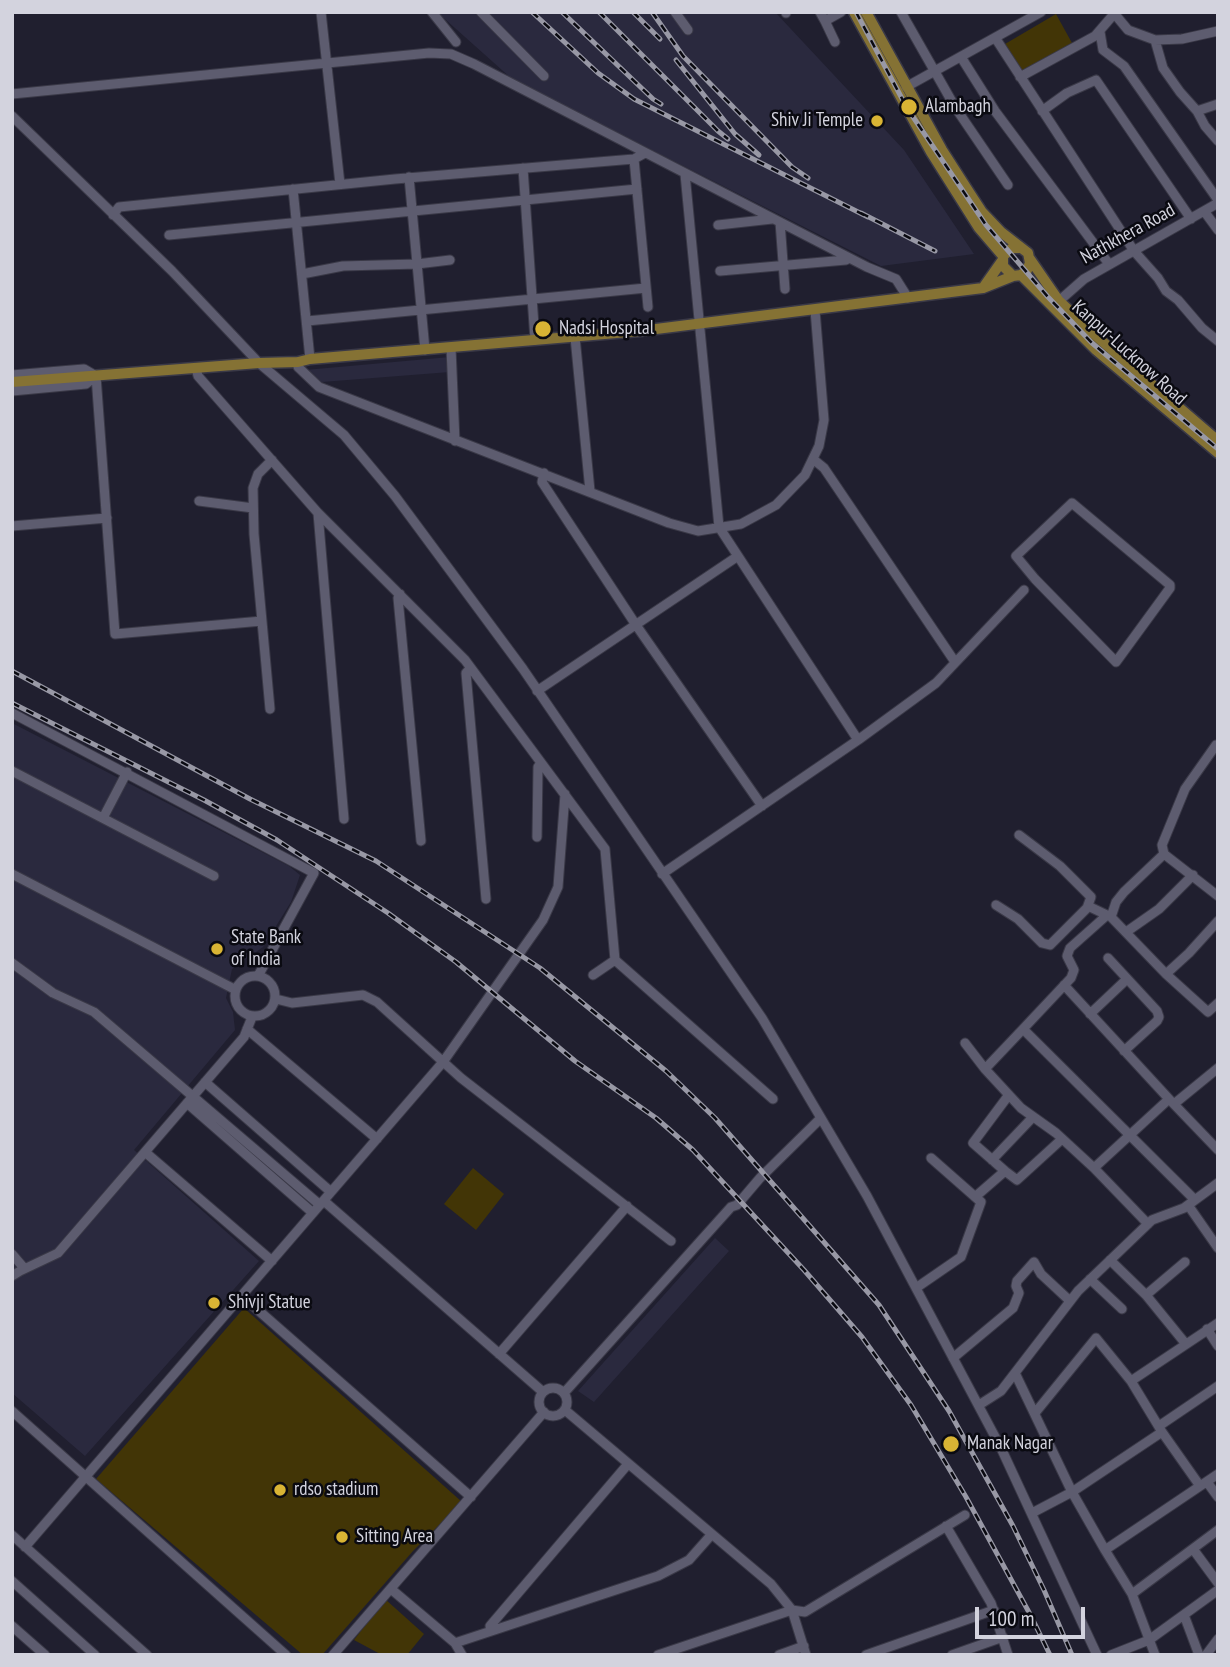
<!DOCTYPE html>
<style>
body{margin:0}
#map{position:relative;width:1230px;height:1667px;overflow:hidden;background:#201f2f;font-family:"PT Sans Narrow",sans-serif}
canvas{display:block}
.frame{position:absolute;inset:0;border:14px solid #d3d3de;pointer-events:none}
.scale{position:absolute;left:975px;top:1607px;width:110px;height:32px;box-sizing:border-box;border:4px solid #d3d3de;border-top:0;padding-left:9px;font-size:21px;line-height:24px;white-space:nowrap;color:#d3d3de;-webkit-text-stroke:5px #0a0a11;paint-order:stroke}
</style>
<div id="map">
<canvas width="1230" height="1667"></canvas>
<div class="frame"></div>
<div class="scale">100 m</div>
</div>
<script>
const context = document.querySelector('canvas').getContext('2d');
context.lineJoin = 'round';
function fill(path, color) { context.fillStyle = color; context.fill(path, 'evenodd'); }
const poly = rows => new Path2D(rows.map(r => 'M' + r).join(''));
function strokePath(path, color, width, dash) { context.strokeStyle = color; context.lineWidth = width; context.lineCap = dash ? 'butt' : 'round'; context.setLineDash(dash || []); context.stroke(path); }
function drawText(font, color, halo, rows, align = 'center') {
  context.font = font + ' "PT Sans Narrow",sans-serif'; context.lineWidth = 5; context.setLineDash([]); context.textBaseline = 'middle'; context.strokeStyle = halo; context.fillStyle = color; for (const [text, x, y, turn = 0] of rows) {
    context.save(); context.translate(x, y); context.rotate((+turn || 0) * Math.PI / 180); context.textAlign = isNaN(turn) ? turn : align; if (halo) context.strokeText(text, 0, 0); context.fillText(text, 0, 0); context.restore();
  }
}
const built = poly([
 [437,12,775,12,904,150,974,254,881,266,512,79],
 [450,357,450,372,322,382,316,380,305,370],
 [12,723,289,866,300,875,291,902,263,947,232,969,226,998,233,1012,235,1030,134,1150,259,1261,85,1456,12,1393],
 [715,1238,729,1251,594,1402,578,1391]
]);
const green = poly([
 [1056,14,1072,43,1022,72,1005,44],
 [473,1168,504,1194,476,1230,444,1204],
 [244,1308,462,1502,413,1551,322,1655,303,1655,96,1479],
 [385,1599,424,1634,407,1655,382,1655,354,1640]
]);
const minor = poly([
 [321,12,340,184],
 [432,12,456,42],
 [481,12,544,76],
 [675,12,688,30],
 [820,12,825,21,841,12],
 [901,12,955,107,1008,185],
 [1113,12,1128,30,1155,40,1182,39,1218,31],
 [786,13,786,12],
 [825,21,835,42],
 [1100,32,1103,50,1124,66,1218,200],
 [996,39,1134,251,1158,278,1166,291,1178,300,1202,328,1218,341],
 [1155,40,1163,68,1180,92,1197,111,1205,126,1218,141],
 [961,57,995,111,1109,264],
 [1020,77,1095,36,1114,14],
 [906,87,1041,12],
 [12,94,429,53,451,54,474,64,867,267,896,279,908,298],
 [1042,111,1067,93,1096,80,1191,219],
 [1197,111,1218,104],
 [12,116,172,271,259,363,344,435,395,496,523,669,762,1018,867,1196,1001,1448,1097,1655],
 [634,159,648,307],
 [523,168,535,340],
 [685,174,719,527,858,740],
 [409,177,425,350],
 [293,189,310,359],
 [1204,211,1218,230],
 [113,215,119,207,395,179,634,159,645,153],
 [780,222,785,289],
 [718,225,772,219],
 [169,235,637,189],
 [720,271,846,260,849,258],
 [302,274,343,266,417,264,450,260],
 [1059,301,1084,279,1218,203],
 [307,321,646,288],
 [575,337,590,491],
 [451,348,455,441],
 [298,362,298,367,319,387,669,523,698,531,741,524,776,505,805,475,819,446,824,420,815,310],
 [196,368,198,376,318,513,465,660,605,849,615,960,773,1099],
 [12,375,84,369,96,376],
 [96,376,115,634,262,621],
 [12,391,86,384,96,376],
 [813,459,824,468,955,662],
 [544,473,542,482,636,625,762,806],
 [199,501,253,508],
 [1072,503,1170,585,1170,588,1116,662,1035,579,1016,556,1072,503],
 [318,513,344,819],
 [12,526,107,518],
 [400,594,398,598,421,841],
 [471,668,466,673,486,899],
 [537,691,738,556],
 [270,709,254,534,253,488,258,474,272,460],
 [12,713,314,873,258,976],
 [1216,745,1185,789,1162,845,1164,854,1218,896],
 [12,771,214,876],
 [103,818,127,772],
 [537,837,538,767,541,763],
 [1164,854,1124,892,1116,902,1111,917,1166,974,1208,1012,1218,1003],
 [12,874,236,990],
 [662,874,858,740,936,683,1024,590],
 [996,905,1018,919,1042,943,1050,945,1087,908,1091,897,1060,866,1019,835],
 [1088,906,1111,917],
 [1129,930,1159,909,1193,875],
 [1108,958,1157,1011,1159,1017,1157,1021,1124,1051],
 [12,963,53,993,94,1012,320,1205],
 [1166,974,1189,953,1218,921],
 [593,975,615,960],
 '235 996a20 20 0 1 1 40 0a20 20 0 1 1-40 0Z',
 [1064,985,1169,1099],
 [276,999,292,1003,363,995,377,1002,461,1078,671,1241],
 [1090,1014,1127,979],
 [247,1029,377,1139],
 [1023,1029,1071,978,1074,970,1067,956,1070,948,1106,916],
 [965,1043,985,1069,1023,1029,1195,1200],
 [985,1069,1021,1108,1056,1133,1094,1168],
 [205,1082,331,1192],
 [1008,1096,973,1143,1005,1171,1017,1180,1062,1139],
 [187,1103,313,1213],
 [1174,1104,1218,1068],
 [145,1152,272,1261],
 [992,1160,1033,1117],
 [975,1197,1005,1171],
 [324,1201,543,1392],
 [1188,1205,1218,1248],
 [1148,1224,1094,1168,1169,1099,1218,1150],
 [12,1254,24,1268],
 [1110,1260,1146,1295,1185,1262],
 [12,1276,20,1271,58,1253,244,1037,252,1017],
 [1090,1279,1122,1309],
 [916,1288,961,1257,981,1202,931,1158],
 [1146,1295,1185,1343],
 [242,1296,471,1497],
 [1207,1329,1218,1346],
 [499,1354,627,1206],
 [953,1358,1013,1308,1019,1293,1016,1286,1017,1281,1034,1262,1041,1274,1070,1301],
 [1015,1373,1072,1492,1105,1550,1218,1474],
 [1131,1381,1218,1323],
 '539 1402a14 14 0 1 1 28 0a14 14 0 1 1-28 0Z',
 [564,1393,731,1207,737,1205,760,1178,821,1118],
 [979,1405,1001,1391,1078,1291,1152,1220,1184,1208,1218,1183],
 [565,1410,771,1584,792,1610,806,1655],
 [12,1411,286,1655],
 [1159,1426,1218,1386],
 [1162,1432,1200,1486],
 [1207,1482,1218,1497],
 [1032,1513,1072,1492,1162,1432,1131,1381,1096,1338,1035,1413],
 [946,1526,991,1603,1008,1655],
 [12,1535,147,1655],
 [25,1547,443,1062,543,920,558,887,565,794],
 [1193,1549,1218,1583],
 [1105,1550,1132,1594,1218,1530],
 [12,1581,95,1655],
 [391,1589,455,1643,462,1655],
 [1132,1594,1155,1655],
 [1184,1615,1199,1655],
 [12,1626,45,1655],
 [491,1631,490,1626,628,1464],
 [455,1643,658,1576,689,1560,712,1534],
 [333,1655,544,1412],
 [658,1655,792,1610,805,1612,965,1515],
 [779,1655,804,1646],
 [866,1655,994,1610],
 [952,1655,1003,1637],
 [1111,1655,1149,1640,1218,1590],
 [1206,1655,1218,1639]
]);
const major = poly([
 [854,12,931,152,979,228,1003,256],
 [866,12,942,150,967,189,982,212,1001,232,1028,253,1030,263,1027,270,1021,275,1013,276,1003,266,1003,256,1012,248,1020,248],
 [1030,259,1059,301,1103,342,1218,441],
 [1021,275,1096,350,1218,453],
 [983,288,1002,261],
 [12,382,259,363,298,362,310,359,640,331,983,288,1013,276]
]);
const rail = poly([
 [532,12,598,73,634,99,868,217],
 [562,12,653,99,661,104],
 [599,12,718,131,728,139],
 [633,12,660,39],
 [652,12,683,56,792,167,808,178],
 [856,12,907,108,986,225,1048,297,1092,343,1218,449],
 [676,60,735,134,759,155],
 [861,213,935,251],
 [12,671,250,799,376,861,540,968,666,1071,715,1118,879,1305,949,1411,1013,1526,1044,1590,1072,1655],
 [12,703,204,800,277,840,388,913,456,962,575,1061,656,1118,693,1150,804,1270,862,1337,911,1405,966,1497,1031,1616,1050,1655]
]);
const markers = [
 [909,107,9,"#d9b434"],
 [877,121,7,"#d9b434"],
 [543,329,9,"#d9b434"],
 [217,949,7,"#d9b434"],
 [214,1303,7,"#d9b434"],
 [951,1444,9,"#d9b434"],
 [280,1490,7,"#d9b434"],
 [342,1537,7,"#d9b434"]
];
const poiNames = [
 ["Alambagh",925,107],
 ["Shiv Ji Temple",863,121,"right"],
 ["Nadsi Hospital",559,329],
 ["State Bank",231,938],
 ["of India",231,960],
 ["Shivji Statue",228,1303],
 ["Manak Nagar",967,1444],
 ["rdso stadium",294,1490],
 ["Sitting Area",356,1537]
];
const streetNames = [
 ["Nathkhera Road",1128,234,-29],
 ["Kanpur-Lucknow Road",1129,353,42]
];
fill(built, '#2a293e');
fill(green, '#423506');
strokePath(minor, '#3a3947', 11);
strokePath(major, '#3a3947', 13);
strokePath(minor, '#5d5c6f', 9);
strokePath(major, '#857234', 10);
strokePath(rail, '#9898a5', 5);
strokePath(rail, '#0a0a11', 2.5, [8]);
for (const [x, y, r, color] of markers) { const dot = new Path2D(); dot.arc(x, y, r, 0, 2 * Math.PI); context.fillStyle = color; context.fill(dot); strokePath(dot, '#0a0a11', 2.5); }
drawText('19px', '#d3d3de', '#0a0a11', poiNames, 'left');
drawText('19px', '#d3d3de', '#0a0a11', streetNames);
</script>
